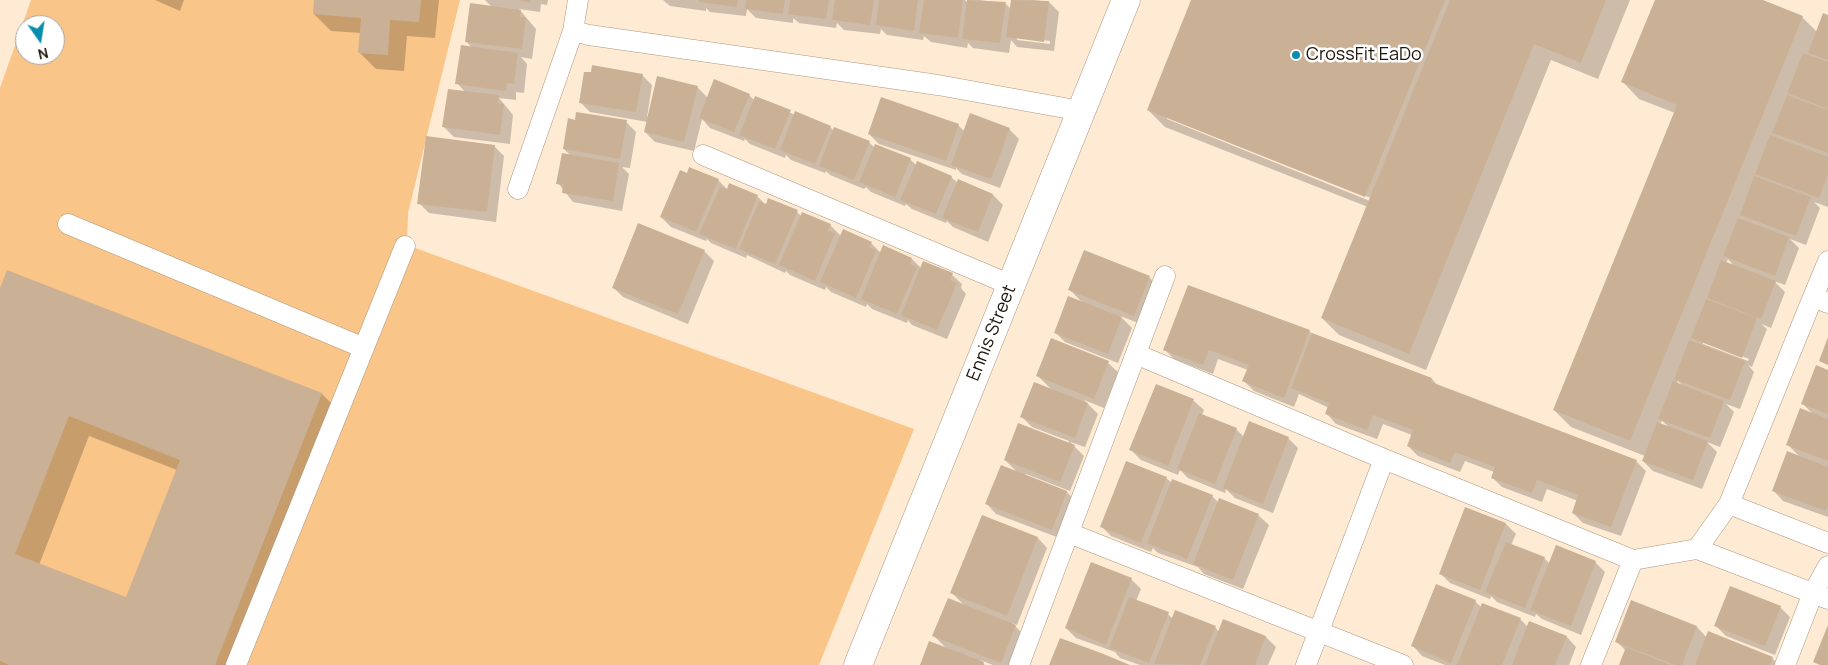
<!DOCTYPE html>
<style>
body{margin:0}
#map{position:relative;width:1828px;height:665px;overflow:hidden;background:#ffebd4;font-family:Manrope,sans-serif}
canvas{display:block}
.north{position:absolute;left:15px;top:15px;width:50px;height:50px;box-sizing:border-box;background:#fff;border:1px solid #a5a29e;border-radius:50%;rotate:167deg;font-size:14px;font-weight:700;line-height:20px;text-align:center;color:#1f170c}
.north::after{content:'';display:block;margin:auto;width:18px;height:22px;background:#078eac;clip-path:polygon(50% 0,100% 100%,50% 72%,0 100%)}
</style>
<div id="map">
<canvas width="1828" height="665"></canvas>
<div class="north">N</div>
</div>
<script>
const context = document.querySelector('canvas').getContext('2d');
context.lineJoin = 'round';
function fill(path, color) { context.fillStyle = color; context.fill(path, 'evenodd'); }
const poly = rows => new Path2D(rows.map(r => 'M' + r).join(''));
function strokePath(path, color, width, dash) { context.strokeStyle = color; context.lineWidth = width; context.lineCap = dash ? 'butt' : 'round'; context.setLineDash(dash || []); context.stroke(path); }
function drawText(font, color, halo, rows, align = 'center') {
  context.font = font + ' Manrope,sans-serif'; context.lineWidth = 5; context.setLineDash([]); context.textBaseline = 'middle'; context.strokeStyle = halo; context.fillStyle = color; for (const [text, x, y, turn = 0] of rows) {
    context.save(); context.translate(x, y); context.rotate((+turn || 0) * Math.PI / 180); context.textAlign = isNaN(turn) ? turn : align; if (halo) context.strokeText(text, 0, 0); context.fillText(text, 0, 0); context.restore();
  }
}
const green = poly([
 [31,0,460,0,408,213,407,245,914,429,819,665,0,665,0,88],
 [25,25,55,25,55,55,25,55]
]);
const shadow = poly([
 [155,0,184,0,180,11],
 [315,0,439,0,435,38,407,36,404,71,376,69,359,52,361,33,331,31,314,14],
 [485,0,548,0,547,5,541,4,540,12,519,9,536,29,532,59,521,57,527,64,524,93,516,92,516,100,499,98,513,115,510,144,454,137,444,127,466,93,457,83,472,48,466,41,492,7],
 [663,0,965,0,968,3,968,0,979,0,1005,3,1011,9,1012,0,1034,0,1049,2,1059,12,1054,51,1017,47,1011,40,1009,53,973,48,968,43,967,48,931,42,924,36,923,40,887,35,881,29,880,34,844,30,837,23,836,28,799,23,793,18,793,23,756,18,747,9,746,16,710,12,706,8,706,11,670,6],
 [1017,37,1050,41,1050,44,1017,40],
 [1193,0,1630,0,1598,79,1551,60,1426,370,1339,335,1322,318,1368,207,1165,127,1148,110],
 [1167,117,1371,198,1370,201,1167,119],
 [1656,0,1760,0,1802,17,1817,32,1828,16,1828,207,1814,202,1820,208,1806,245,1790,239,1799,248,1785,285,1774,281,1785,292,1771,328,1761,324,1767,329,1752,367,1748,365,1754,372,1740,409,1726,404,1734,412,1720,447,1707,442,1717,452,1702,489,1653,471,1643,461,1645,456,1571,427,1554,410,1675,113,1639,99,1623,82],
 [1728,259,1734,266,1726,263],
 [1703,341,1749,359,1748,361,1703,344],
 [1678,381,1684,387,1677,384],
 [1662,421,1669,427,1660,424],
 [642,75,652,85,647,117,697,87,708,98,749,95,754,100,830,127,834,131,869,142,875,148,910,159,916,165,951,177,958,183,993,195,1003,205,988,242,953,227,947,221,946,223,912,209,906,204,905,206,871,192,866,187,864,189,830,175,826,171,825,173,791,160,786,155,785,158,750,144,745,139,744,141,710,128,702,119,694,151,655,142,645,132,648,122,590,112,580,102],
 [576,121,626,122,636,132,630,168,622,167,629,174,622,211,573,202,558,183,571,156,564,149],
 [958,125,964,131,1009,129,1019,139,1000,188,962,174,956,168,956,170,879,144,869,134],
 [494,146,504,156,496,222,429,213,419,203],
 [718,180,728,190,730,185,758,197,767,206,797,212,801,216,830,225,841,236,871,243,881,253,912,259,922,269,952,275,962,284,961,288,966,294,947,339,912,325,908,320,907,323,872,309,867,304,866,307,831,292,826,287,825,290,790,275,786,271,785,273,747,255,746,258,711,243,707,239,706,241,671,227,661,217],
 [704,251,714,261,688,324,623,297,613,287],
 [1149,277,1159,287,1144,325,1120,316,1132,328,1118,363,1065,342,1055,332,1082,302,1070,290],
 [0,291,322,394,342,414,243,665,0,665],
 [89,436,177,470,126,599,39,565],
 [1309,331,1313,334,1432,379,1439,387,1636,461,1646,471,1621,536,1583,523,1573,513,1578,501,1547,489,1542,502,1502,487,1492,477,1494,472,1465,461,1460,472,1418,456,1408,446,1412,435,1383,424,1377,439,1336,424,1327,414,1329,408,1299,394,1294,407,1254,391,1244,381,1248,370,1218,359,1213,374,1174,359,1164,349],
 [1052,340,1108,363,1118,372,1104,408,1084,400,1098,414,1085,447,1070,442,1084,456,1070,491,1026,474,1026,476,1067,492,1076,502,1062,539,996,514,987,504,1019,474,1005,460,1068,444,1069,441,1032,427,1022,417,1052,390,1038,376],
 [1828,371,1828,517,1783,501,1774,491,1800,457,1788,445,1814,415,1803,404],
 [1156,386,1194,401,1204,410,1202,415,1236,429,1244,437,1288,438,1298,448,1273,513,1235,498,1226,489,1225,493,1188,478,1180,470,1178,475,1141,460,1131,450],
 [1166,478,1172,483,1212,496,1219,503,1220,500,1259,516,1269,525,1243,589,1204,574,1198,567,1158,553,1153,548,1151,552,1111,536,1101,526],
 [1466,509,1506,524,1516,534,1511,545,1544,558,1550,564,1595,562,1605,572,1581,635,1542,619,1536,614,1535,617,1497,602,1491,596,1490,599,1450,583,1440,573],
 [1038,538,1047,548,1017,625,1012,623,1025,636,1014,665,993,665,980,660,985,665,921,665,947,649,934,636,965,606,952,593],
 [1131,579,1141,589,1136,601,1168,614,1173,619,1215,627,1219,632,1224,620,1266,637,1276,647,1268,665,1140,665,1120,658,1115,652,1076,638,1066,628],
 [1475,601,1482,608,1520,619,1528,627,1567,637,1576,647,1569,665,1445,665,1422,656,1413,646],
 [1632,602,1697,627,1707,638,1772,658,1779,665,1621,665,1626,651,1616,641],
 [1780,607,1790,617,1775,655,1726,636,1716,626]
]);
const building = poly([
 [314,0,421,0,419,22,390,20,388,55,358,53,361,18,313,14],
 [518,0,530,0,530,3],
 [699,0,738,0,737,7,699,2],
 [746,0,785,0,783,14,745,9],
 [790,0,829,0,826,19,788,14],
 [835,0,874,0,870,25,832,20],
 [879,0,918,0,914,31,876,25],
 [924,0,963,0,958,38,919,33],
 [967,0,1006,2,1000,43,962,39],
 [1011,0,1049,1,1044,42,1006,37],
 [1191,0,1445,0,1365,197,1147,110],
 [1450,0,1606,0,1581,63,1534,44,1409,354,1321,318],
 [1655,0,1763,0,1803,16,1630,441,1553,410,1677,105,1621,82],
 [470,3,521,10,520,17,526,18,522,49,465,42],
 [1823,13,1828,15,1828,60,1808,53],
 [461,45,518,53,514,84,507,83,506,91,455,84],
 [1803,53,1828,62,1828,109,1787,93],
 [592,65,643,74,636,112,579,103,584,72,591,72],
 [657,76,698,86,684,142,644,132],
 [714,79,750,94,734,132,699,118],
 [448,89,499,95,498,103,504,104,500,135,442,127],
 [1787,95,1828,110,1828,153,1772,133],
 [755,96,791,110,775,149,739,135],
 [881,97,959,124,946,161,868,134],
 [795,111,831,126,815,164,780,150],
 [576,112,627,120,620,159,563,149,568,118,575,120],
 [970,113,1010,128,991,179,951,165],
 [834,127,870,141,854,180,819,166],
 [1770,135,1828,157,1828,174,1819,198,1755,174],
 [426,136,495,145,487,212,417,204],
 [875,144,911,158,895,197,859,182],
 [562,153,619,163,613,201,562,193,563,185,556,184],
 [917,161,952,176,936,214,900,200],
 [689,167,719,179,696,232,660,217,680,170,687,173],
 [1754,176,1811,197,1796,236,1740,215],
 [958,179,993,194,978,232,942,218],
 [729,183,758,195,736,249,699,234,720,187,727,189],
 [768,198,798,210,775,264,739,249,759,201,766,204],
 [802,212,831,224,828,231,835,233,815,281,779,265],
 [1738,218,1789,237,1775,276,1723,256],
 [638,223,705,250,678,314,612,288],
 [843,229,872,242,869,247,876,251,856,298,820,282],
 [883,245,912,258,910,264,917,267,897,314,861,299],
 [1084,250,1150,276,1134,316,1068,290],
 [1721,260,1776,281,1761,319,1707,298],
 [923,261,953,273,950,280,957,283,937,330,901,315],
 [7,270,322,393,215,665,9,665,0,661,0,288],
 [69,416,180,460,126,597,15,554],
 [1188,285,1310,330,1284,398,1242,381,1249,365,1209,350,1203,365,1163,350],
 [1068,296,1122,317,1108,354,1054,333],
 [1706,299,1757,318,1742,358,1691,338],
 [1312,333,1432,378,1431,382,1637,460,1611,527,1572,513,1578,495,1537,480,1532,493,1491,478,1495,467,1455,452,1450,463,1407,446,1413,430,1373,415,1367,430,1325,414,1329,403,1291,388],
 [1828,337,1828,365,1819,361],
 [1051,338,1109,361,1094,399,1036,376],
 [1689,340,1745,361,1730,400,1674,379],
 [1816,365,1828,370,1828,414,1801,404],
 [1673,381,1724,401,1710,438,1658,419],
 [1034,382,1088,403,1075,438,1020,417],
 [1156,384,1194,399,1168,466,1129,450],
 [1800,408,1828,419,1828,461,1786,445],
 [1199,413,1237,428,1215,484,1177,469],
 [1249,421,1289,437,1263,504,1223,488],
 [1657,422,1708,441,1693,480,1642,461],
 [1018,423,1075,445,1060,482,1004,460],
 [1787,451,1828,467,1828,506,1826,511,1772,491],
 [1126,461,1167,477,1141,543,1100,527],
 [1001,465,1067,491,1052,530,985,504],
 [1172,479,1213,495,1187,559,1147,543],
 [1219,498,1259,514,1233,580,1193,564],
 [1465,507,1506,523,1480,590,1439,574],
 [982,515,1038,537,1007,616,950,593],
 [1506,542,1545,557,1525,608,1485,592],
 [1556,545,1596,561,1571,626,1530,610],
 [1091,562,1132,578,1106,645,1065,628],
 [1436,584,1476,600,1451,663,1411,646],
 [1730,586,1781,606,1765,646,1714,626],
 [1129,597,1169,612,1149,663,1109,648],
 [948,598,1016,625,1001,663,932,636],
 [1631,600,1697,626,1682,665,1675,665,1615,642],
 [1482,603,1521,618,1502,665,1457,665],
 [1175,610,1216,626,1200,665,1154,664],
 [1223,619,1266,636,1255,665,1205,665],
 [1529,621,1567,636,1555,665,1512,665],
 [1828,625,1828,665,1820,665,1813,662],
 [1708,631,1773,657,1769,665,1695,665],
 [1060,638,1101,653,1130,665,1049,665],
 [929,641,984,662,983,665,920,665],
 [1626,647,1671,665,1619,665]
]);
const lane = poly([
 [573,31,578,0],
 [703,155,1011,285],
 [518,189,573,31,589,35,938,85,1081,111],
 [68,224,364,348],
 [1828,261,1813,297,1828,303],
 [1136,354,1384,459,1633,560,1697,549,1828,599],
 [1729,504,1828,543],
 [1069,533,1403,665],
 [1697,549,1729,504,1813,297],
 [236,665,405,246],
 [1019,665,1165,276],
 [1306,665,1384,459],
 [1591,665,1633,560],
 [1785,665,1813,593,1828,566]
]);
const street = poly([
 [858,665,1126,0]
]);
const markers = [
 [1296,55,5,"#078eac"]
];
const poiNames = [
 ["CrossFit EaDo",1306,55]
];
const streetNames = [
 ["Ennis Street",992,333,-68]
];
fill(green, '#fac588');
fill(shadow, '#0003');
fill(building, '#cab196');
strokePath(lane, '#ae967c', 21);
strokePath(street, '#ae967c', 29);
strokePath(lane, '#fff', 20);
strokePath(street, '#fff', 28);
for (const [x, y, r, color] of markers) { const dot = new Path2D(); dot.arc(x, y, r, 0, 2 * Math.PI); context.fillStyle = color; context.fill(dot); strokePath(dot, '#fff', 2); }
drawText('18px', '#1f170c', '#fff', poiNames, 'left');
drawText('18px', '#1f170c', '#fff', streetNames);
</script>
